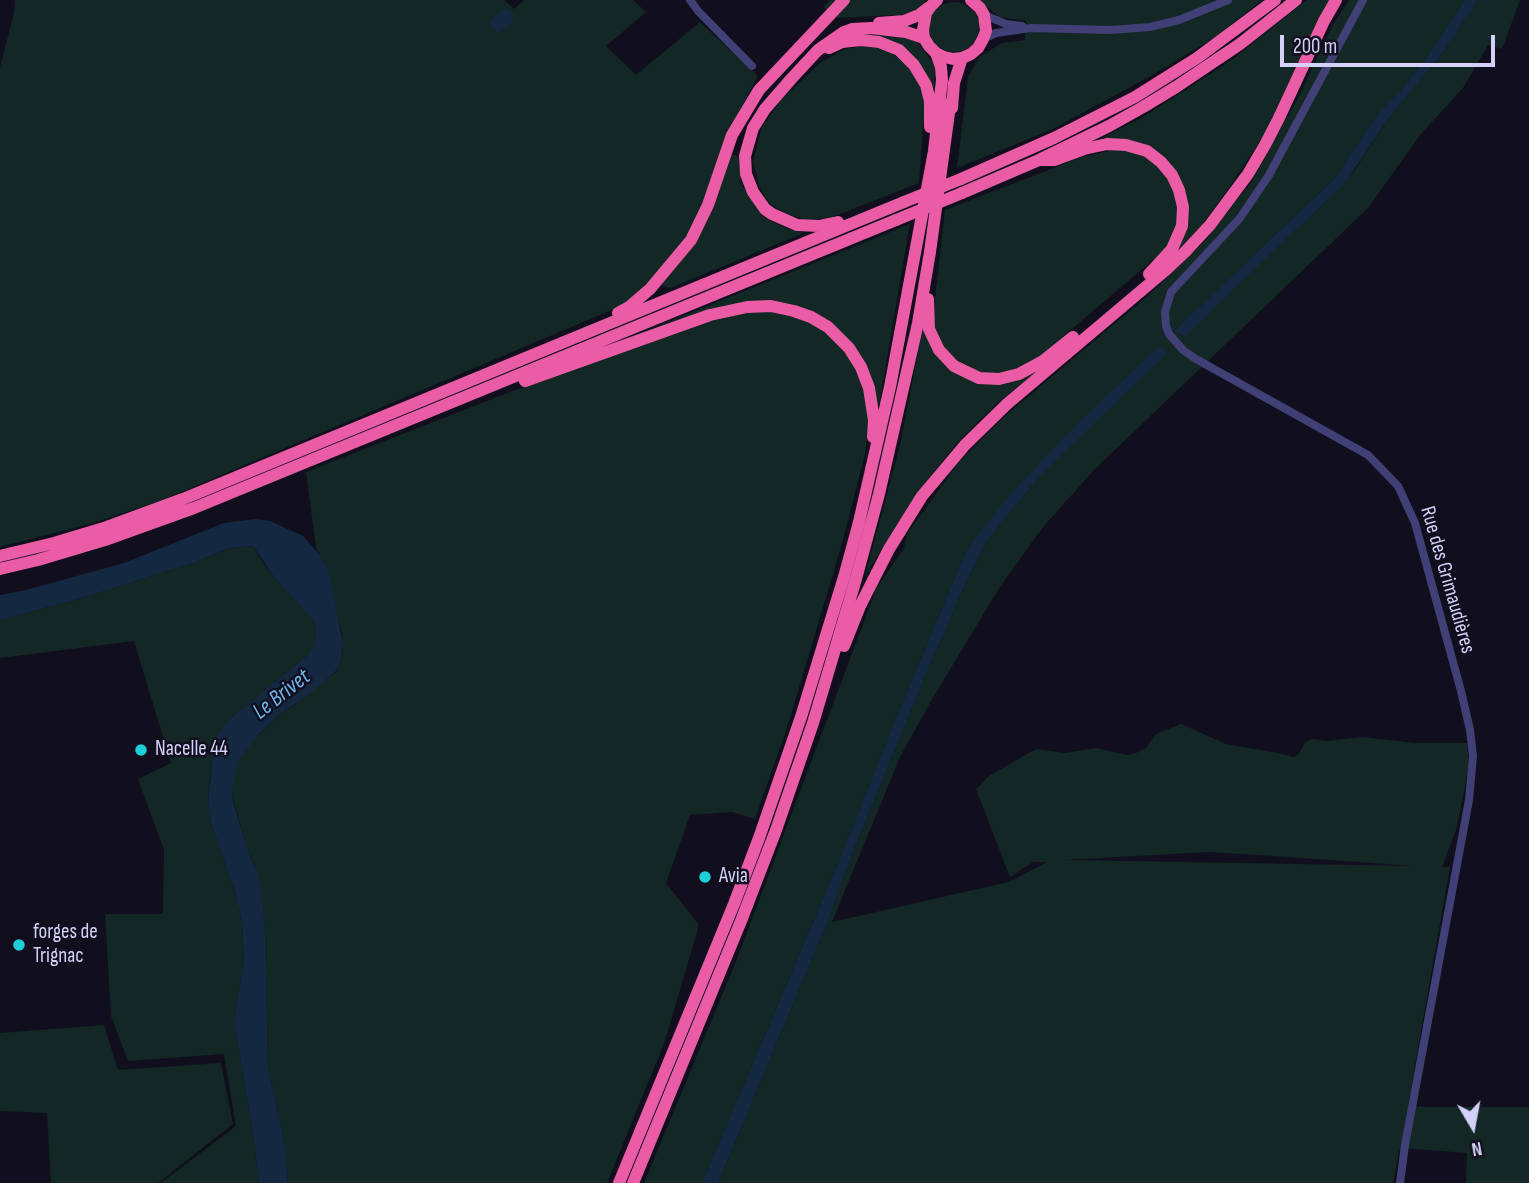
<!DOCTYPE html>
<meta charset="utf-8">
<style>
body{margin:0}
#map{position:relative;width:1529px;height:1183px;overflow:hidden;background:#110f1e;font-family:"Sofia Sans Condensed",sans-serif}
canvas{display:block}
.north{position:absolute;left:1438px;top:1092px;width:70px;height:70px;-webkit-text-stroke:5px #110f1e;paint-order:stroke;rotate:170deg;font-size:19px;font-weight:700;line-height:28px;text-align:center;color:#d4d1f9}
.north::after{content:'';display:block;margin:auto;width:24px;height:32px;background:#d4d1f9;clip-path:polygon(50% 0,100% 100%,50% 72%,0 100%)}
.scale{position:absolute;left:1280px;top:35px;width:215px;height:32px;box-sizing:border-box;border:4px solid #d4d1f9;border-top:0;padding-left:9px;font-size:21px;line-height:24px;white-space:nowrap;color:#d4d1f9;-webkit-text-stroke:5px #110f1e;paint-order:stroke}
</style>
<div id="map">
<canvas width="1529" height="1183"></canvas>
<div class="north">N</div>
<div class="scale">200 m</div>
</div>
<script>
const context = document.querySelector('canvas').getContext('2d');
context.lineJoin = 'round';
function fill(path, color) { context.fillStyle = color; context.fill(path, 'evenodd'); }
const poly = rows => new Path2D(rows.map(r => 'M' + r).join(''));
function strokePath(path, color, width, dash) { context.strokeStyle = color; context.lineWidth = width; context.lineCap = dash ? 'butt' : 'round'; context.setLineDash(dash || []); context.stroke(path); }
function drawText(font, color, halo, rows, align = 'center') {
  context.font = font + ' "Sofia Sans Condensed",sans-serif'; context.lineWidth = 5; context.setLineDash([]); context.textBaseline = 'middle'; context.strokeStyle = halo; context.fillStyle = color; for (const [text, x, y, turn = 0] of rows) {
    context.save(); context.translate(x, y); context.rotate((+turn || 0) * Math.PI / 180); context.textAlign = isNaN(turn) ? turn : align; if (halo) context.strokeText(text, 0, 0); context.fillText(text, 0, 0); context.restore();
  }
}
const green = poly([
 [15,0,504,0,514,9,524,0,633,0,646,12,606,46,636,75,700,22,758,76,749,92,722,150,739,157,741,183,753,202,765,218,788,229,804,233,670,288,659,285,621,306,162,500,93,523,0,547,0,67,14,13],
 [830,0,926,0,913,14,838,18,823,7],
 [979,0,1262,0,1217,36,1156,73,1053,129,957,168,968,77,979,57,1002,43,1025,40,1026,21,999,17],
 [1307,0,1331,0,1303,51,1267,130,1229,188,1203,223,1177,252,1154,259,1034,361,1037,371,995,405,957,443,924,484,890,535,865,576,899,449,922,333,933,316,945,210,1082,157,1108,151,1104,137,1145,116,1233,59],
 [1349,0,1465,0,1425,60,1401,90,1378,113,1336,177,1174,331,1183,337,1320,207,1354,171,1386,122,1444,51,1478,0,1520,0,1502,49,1488,45,1463,88,1420,135,1368,208,1095,469,1043,527,1001,585,931,701,900,757,832,922,1009,882,1047,862,1033,862,1010,877,976,789,989,776,1036,749,1065,753,1096,748,1127,755,1134,754,1146,748,1156,734,1181,724,1226,744,1278,753,1294,757,1299,754,1305,742,1312,739,1326,741,1363,737,1416,743,1467,743,1469,762,1463,797,1456,830,1442,867,1450,867,1408,1105,1426,1107,1529,1107,1529,1183,1466,1183,1467,1153,1401,1148,1399,1151,1393,1183,718,1183,828,921,852,854,924,679,960,596,986,542,1039,477,1160,345,966,551,896,718,841,856,702,1183,644,1183,737,959,877,587,904,548,907,534,958,463,1005,416,1151,293,1203,243,1252,181,1299,96,1332,26],
 [1209,852,1288,857,1414,866,1063,860],
 '929 27a25 25 0 1 1 50 0a25 25 0 1 1-50 0Z',
 [860,32,898,34,918,43,935,66,934,91,925,71,911,53,885,38],
 [863,46,885,50,903,61,919,82,925,103,919,183,830,218,806,220,785,213,770,204,759,186,753,162,761,129,781,100,820,63,845,49],
 [910,224,879,405,868,418,869,427,864,458,841,547,787,728,755,819,732,812,690,815,666,883,699,925,665,1041,607,1183,288,1183,286,1160,287,1148,284,1141,268,1067,265,930,254,864,246,845,232,796,234,772,240,758,245,749,277,716,294,705,337,671,341,659,343,648,341,629,326,565,316,548,306,472,502,395,641,343,636,335],
 [253,546,259,557,274,577,310,614,316,629,316,637,313,648,309,654,231,718,214,742,209,787,208,802,211,823,235,892,242,921,244,962,235,1014,235,1029,253,1132,259,1183,161,1183,236,1126,224,1054,128,1061,111,1016,105,914,163,914,164,850,138,779,171,763,134,641,0,658,0,620,85,597,196,562,230,548],
 [104,1025,118,1070,221,1063,233,1124,158,1183,51,1183,47,1113,0,1111,0,1033]
]);
const water = poly([
 [1465,0,1478,0,1444,51,1386,122,1345,183,1184,337,1175,332,1175,330,1336,177,1378,113,1401,90,1425,60],
 [506,9,510,10,514,16,511,24,498,34,490,24,494,16],
 [1160,345,1167,353,1039,477,986,542,960,596,924,679,852,854,828,921,718,1183,702,1183,841,856,896,718,966,551,1006,499,1070,431],
 [256,519,270,521,303,536,320,555,326,565,332,585,343,644,341,659,337,670,311,693,277,716,259,734,240,758,234,778,232,796,234,805,246,845,256,870,261,889,265,930,268,1067,284,1141,287,1148,286,1160,288,1183,259,1183,253,1132,235,1029,235,1014,244,962,242,921,235,892,211,823,208,802,214,742,217,735,231,718,309,654,313,648,316,637,316,629,311,617,274,577,253,546,229,548,196,562,85,597,0,620,0,595,26,590,124,563,224,523]
]);
const minor = poly([
 [690,0,698,11,752,66],
 [1363,0,1269,175,1240,218,1171,292,1165,312,1166,326,1169,334,1183,350,1196,359,1368,455,1398,486,1415,523,1461,691,1470,730,1473,756,1469,800,1405,1145,1400,1183],
 [984,15,1006,24,1022,26],
 [983,39,996,33,1031,28,1111,30,1150,27,1179,20,1228,0]
]);
const highway = poly([
 [937,0,931,6,926,13,923,30,924,38,929,46,936,53,944,57,953,59,962,58,971,54,978,48,983,39,986,31,984,15,980,8,971,0],
 [879,23,904,21,919,15,928,8],
 [829,48,842,42,861,40,879,42,899,50,914,65,926,85,930,101,930,127],
 [952,108,954,83,962,58],
 [1039,160,1054,160,1084,149,1107,144,1126,145,1147,151,1161,162,1172,175,1179,190,1183,207,1182,226,1172,249,1149,274],
 [961,179,1054,138,1135,97,1197,58,1275,0],
 [962,193,1039,160,1109,126,1143,107,1176,87,1240,44,1296,0],
 [838,222,819,226,797,225,772,214,765,209,753,192,746,174,745,156,753,128,765,109,792,78,818,50,844,32,852,29,871,28,906,32,924,38],
 [928,299,929,329,939,350,954,366,979,378,999,379,1019,374,1043,361,1073,337],
 [618,313,629,307,650,289,691,240,708,205,732,135,759,90,844,0],
 [525,381,710,315,747,307,771,306,794,311,811,317,828,327,849,348,861,367,869,388,874,420,873,437],
 [0,556,54,543,107,527,183,499,904,202],
 [0,569,38,560,105,540,194,508,896,220],
 [844,646,860,606,889,549,922,496,965,445,1007,404,1167,269,1185,252,1210,225,1248,174,1265,145,1278,120,1324,21,1336,0],
 [619,1183,734,904,759,838,801,717,844,577,859,522,890,387,934,151,942,80,941,67,936,53],
 [633,1183,741,921,776,830,813,723,856,579,879,494,918,323,930,252,949,113,952,100]
]);
const highwayBridge = poly([
 [904,202,961,179],
 [896,220,962,193]
]);
const markers = [
 [141,750,7,"#1ccfdb"],
 [705,877,7,"#1ccfdb"],
 [19,945,7,"#1ccfdb"]
];
const streetNames = [
 ["Rue des Grimaudières",1447,580,74]
];
const poiNames = [
 ["Nacelle 44",155,750],
 ["Avia",719,877],
 ["forges de",33,933],
 ["Trignac",33,957]
];
const waterNames = [
 ["Le Brivet",282,695,-38]
];
fill(green, '#132725');
fill(water, '#152842');
strokePath(minor, '#404077', 8);
strokePath(highway, '#ea5ca6', 12);
strokePath(highwayBridge, '#ea5ca6', 12);
for (const [x, y, r, color] of markers) { const dot = new Path2D(); dot.arc(x, y, r, 0, 2 * Math.PI); context.fillStyle = color; context.fill(dot); strokePath(dot, '#110f1e', 2.5); }
drawText('21px', '#d4d1f9', '#110f1e', streetNames);
drawText('21px', '#d4d1f9', '#110f1e', poiNames, 'left');
drawText('italic 23px', '#6cb6ec', '#110f1e', waterNames);
</script>
